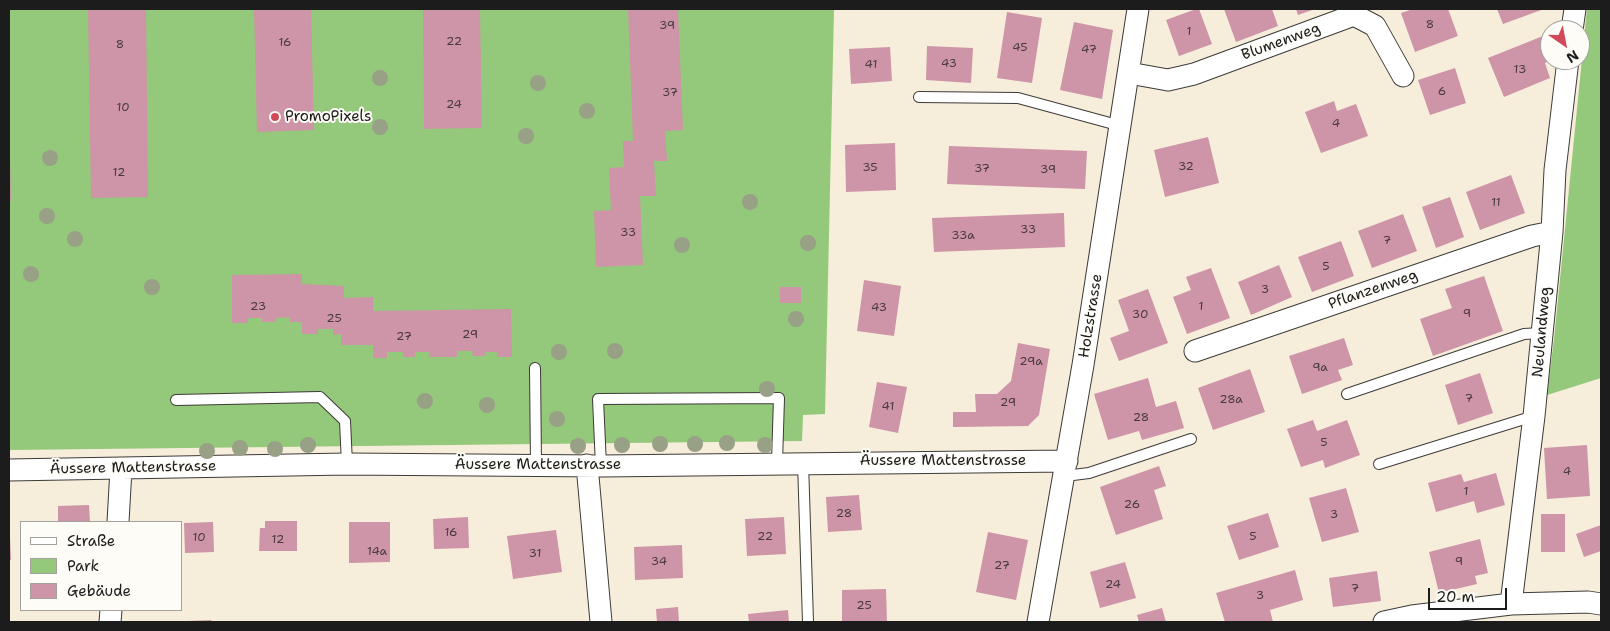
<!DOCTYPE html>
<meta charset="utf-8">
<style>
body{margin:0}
#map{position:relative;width:1610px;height:631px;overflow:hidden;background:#f6edda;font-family:"Shantell Sans",sans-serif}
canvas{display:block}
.frame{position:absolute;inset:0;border:10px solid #1c1c1c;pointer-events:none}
.legend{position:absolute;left:20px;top:521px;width:162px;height:90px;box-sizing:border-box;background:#fdfcf7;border:1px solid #a3a29f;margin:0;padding:6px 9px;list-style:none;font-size:15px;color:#1c1c1c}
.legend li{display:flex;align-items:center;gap:10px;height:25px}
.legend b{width:25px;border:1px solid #a3a29f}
.north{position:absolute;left:1540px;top:20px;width:50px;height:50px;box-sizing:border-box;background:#fdfcf7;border:1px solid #a3a29f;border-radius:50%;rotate:147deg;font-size:14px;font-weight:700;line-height:20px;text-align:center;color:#1c1c1c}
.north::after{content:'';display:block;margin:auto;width:18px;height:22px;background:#d1495b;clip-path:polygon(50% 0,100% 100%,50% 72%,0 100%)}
.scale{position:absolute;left:1428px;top:588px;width:79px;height:22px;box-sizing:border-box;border:2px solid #1c1c1c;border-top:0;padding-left:6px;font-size:15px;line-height:18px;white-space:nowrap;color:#1c1c1c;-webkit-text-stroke:4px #fdfcf7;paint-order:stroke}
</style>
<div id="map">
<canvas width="1610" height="631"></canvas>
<div class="frame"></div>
<ul class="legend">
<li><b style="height:6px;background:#fff"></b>Straße</li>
<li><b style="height:14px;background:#94c87a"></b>Park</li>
<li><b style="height:14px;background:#ce94a7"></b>Gebäude</li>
</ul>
<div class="north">N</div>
<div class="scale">20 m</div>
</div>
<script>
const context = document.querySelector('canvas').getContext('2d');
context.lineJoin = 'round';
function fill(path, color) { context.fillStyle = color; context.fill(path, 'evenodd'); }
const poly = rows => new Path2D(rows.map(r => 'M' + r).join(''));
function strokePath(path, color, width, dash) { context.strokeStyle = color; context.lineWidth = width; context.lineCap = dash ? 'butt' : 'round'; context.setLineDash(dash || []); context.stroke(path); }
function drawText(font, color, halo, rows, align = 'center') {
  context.font = font + ' "Shantell Sans",sans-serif'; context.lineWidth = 4; context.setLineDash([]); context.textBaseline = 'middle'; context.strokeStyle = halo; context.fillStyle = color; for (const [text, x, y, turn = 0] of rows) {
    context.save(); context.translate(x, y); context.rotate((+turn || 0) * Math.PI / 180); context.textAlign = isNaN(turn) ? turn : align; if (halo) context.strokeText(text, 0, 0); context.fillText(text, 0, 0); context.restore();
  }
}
const green = poly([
 [9,9,834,9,825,414,803,415,802,441,9,450],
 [1587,9,1601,9,1601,378,1547,395,1554,339]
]);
const building = poly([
 [88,9,146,9,148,197,91,198],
 [254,9,311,9,314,130,257,132],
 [423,9,480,9,482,128,424,129],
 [628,9,678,9,683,130,665,131,667,161,654,161,656,196,640,196,643,265,596,267,594,211,611,210,609,168,624,167,623,141,633,141],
 [1196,9,1199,9,1212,44,1179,56,1166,20],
 [1224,9,1272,9,1278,26,1236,42],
 [1296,9,1315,9,1298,15],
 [1413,9,1448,9,1458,36,1415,52,1401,13],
 [1497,9,1544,9,1503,24],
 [1007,12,1042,18,1032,83,997,78],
 [1074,22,1113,30,1102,99,1060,90],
 [1543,36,1550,53,1550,60,1545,63,1550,78,1504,97,1488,58],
 [927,46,973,48,971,83,926,80],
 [890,47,892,81,851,84,849,49],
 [1455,68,1466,103,1430,115,1418,80],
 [1334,101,1337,111,1356,104,1368,136,1321,153,1305,112],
 [1208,137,1219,183,1165,197,1154,150],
 [895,143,896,190,846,192,845,145],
 [949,146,1087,151,1085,189,947,184],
 [9,158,10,158,11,201,9,201],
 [1511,175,1525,213,1480,230,1466,192],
 [1450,197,1464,237,1436,248,1422,207],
 [1064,213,1065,247,934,252,932,218],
 [1403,214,1417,251,1372,268,1358,231],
 [1341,241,1354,276,1312,292,1298,257],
 [1279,265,1292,297,1251,315,1238,282],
 [1211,268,1230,318,1187,334,1173,297,1191,290,1186,277],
 [302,274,302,284,344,286,344,298,373,297,373,311,511,309,512,357,497,357,497,352,485,352,485,356,473,356,472,351,457,351,457,357,429,357,429,352,415,352,415,357,403,357,403,352,387,352,387,358,373,358,373,345,341,345,341,334,333,335,333,329,318,329,318,334,302,334,302,322,290,322,290,317,276,318,276,322,262,322,262,318,248,318,248,323,232,323,232,275],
 [1484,276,1503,331,1433,356,1420,319,1452,308,1445,289],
 [864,280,901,286,894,336,857,331],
 [780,287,801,287,801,303,780,303],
 [1148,289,1168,343,1119,361,1110,338,1129,331,1118,300],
 [1344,338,1353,365,1338,370,1342,380,1302,394,1289,356],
 [1018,343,1050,349,1039,415,1028,426,953,427,953,412,976,412,975,394,997,394,1011,381],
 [1250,369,1265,412,1213,430,1198,388],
 [1480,373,1493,413,1458,425,1445,385],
 [1148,378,1156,407,1176,401,1184,428,1142,440,1139,431,1108,440,1094,394],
 [877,382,907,387,898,433,869,427],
 [1313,420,1317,431,1347,420,1360,455,1325,468,1323,460,1301,467,1287,429],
 [1587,445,1590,496,1547,499,1544,448],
 [1159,466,1166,486,1154,490,1163,519,1116,535,1100,487],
 [1496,473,1505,505,1477,513,1474,501,1436,512,1428,483,1461,474,1464,482],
 [1346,488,1359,532,1322,542,1309,498],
 [859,495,862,530,828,532,826,497],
 [89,505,90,522,58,522,58,506],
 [1268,513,1279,547,1239,560,1227,526],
 [9,514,11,560,9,560],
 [1541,514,1565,514,1565,552,1541,552],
 [468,517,469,548,434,549,433,519],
 [784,517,786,554,747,556,745,519],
 [265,521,297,521,297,551,259,551,260,528,265,528],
 [213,522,214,552,185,553,184,523],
 [349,522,390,522,390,562,349,563],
 [1601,525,1601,551,1584,557,1576,534],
 [556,530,562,572,513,579,507,536],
 [988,532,1028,540,1016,600,976,592],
 [1480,539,1488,573,1475,576,1477,584,1439,593,1429,552],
 [682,545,683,578,635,580,634,547],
 [1125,562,1136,598,1100,608,1090,572],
 [1295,570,1303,600,1270,610,1273,622,1225,622,1216,593],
 [1377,571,1381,601,1333,607,1329,578],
 [886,589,887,622,842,622,842,590],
 [678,607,679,622,657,622,656,609],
 [1162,608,1166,622,1139,622,1137,615],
 [788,610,789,622,749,622,748,614],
 [211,620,212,622,187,622,187,621]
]);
const service = poly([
 [919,97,1018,98,1121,126],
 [535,368,536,465],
 [1347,394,1524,334,1541,333],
 [176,400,320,397,345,421,347,464],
 [803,462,808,622],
 [1379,464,1534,416],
 [601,466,598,399,779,398,777,462],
 [1065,476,1089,473,1191,439]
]);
const minor = poly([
 [1572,30,1575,9],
 [1129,73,1168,80,1194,74,1354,15,1375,26,1403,76],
 [1195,351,1532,236,1552,232],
 [587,465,601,622],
 [9,470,347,464,601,466,1067,461],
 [118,522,121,469],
 [1511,604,1534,416,1552,232,1555,170,1568,60],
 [110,622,111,610],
 [1038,622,1083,365,1138,9],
 [1384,622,1412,616,1511,604,1588,602,1601,604]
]);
const trees = [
 [380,78],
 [538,83],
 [587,111],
 [380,127],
 [526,136],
 [50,158],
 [750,202],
 [47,216],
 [75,239],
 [808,243],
 [682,245],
 [31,274],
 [152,287],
 [796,319],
 [615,351],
 [559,352],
 [767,389],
 [425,401],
 [487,405],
 [557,419],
 [727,443],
 [660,444],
 [695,444],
 [308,445],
 [622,445],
 [765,445],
 [578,446],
 [240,448],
 [275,449],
 [207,451]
];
const markers = [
 [275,117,5,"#d1495b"]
];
const numberNames = [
 ["8",1430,25],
 ["39",667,26],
 ["1",1189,32],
 ["22",454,42],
 ["16",285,43],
 ["8",120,45],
 ["45",1020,48],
 ["47",1089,50],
 ["43",949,64],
 ["41",871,65],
 ["13",1520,70],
 ["6",1442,92],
 ["37",670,93],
 ["24",454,105],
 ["10",123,108],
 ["4",1336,124],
 ["32",1186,167],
 ["35",870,168],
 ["37",982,169],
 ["39",1048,170],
 ["12",119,173],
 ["11",1496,203],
 ["33",1028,230],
 ["33",628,233],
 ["33a",963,236],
 ["7",1387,241],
 ["5",1326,267],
 ["3",1265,290],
 ["23",258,307],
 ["1",1201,307],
 ["43",879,308],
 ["9",1467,314],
 ["30",1140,315],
 ["25",334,319],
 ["29",470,335],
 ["27",404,337],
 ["29a",1031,362],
 ["9a",1320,368],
 ["7",1469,399],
 ["28a",1231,400],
 ["29",1008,403],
 ["41",888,407],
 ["28",1141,418],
 ["5",1324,443],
 ["4",1567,472],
 ["1",1466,492],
 ["26",1132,505],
 ["28",844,514],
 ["3",1334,515],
 ["16",451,533],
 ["22",765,537],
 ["5",1253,537],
 ["10",199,538],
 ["12",278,540],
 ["14a",377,552],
 ["31",535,554],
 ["34",659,562],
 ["9",1459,562],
 ["27",1002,566],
 ["24",1113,585],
 ["7",1355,589],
 ["3",1260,596],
 ["25",864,606]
];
const streetNames = [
 ["Blumenweg",1281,42,-20],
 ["Pflanzenweg",1373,290,-19],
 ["Holzstrasse",1091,316,-81],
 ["Neulandweg",1542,332,-85],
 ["Äussere Mattenstrasse",943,461],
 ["Äussere Mattenstrasse",538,465],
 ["Äussere Mattenstrasse",133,468,-1]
];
const poiNames = [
 ["PromoPixels",285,117]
];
fill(green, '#94c87a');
fill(building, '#ce94a7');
strokePath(service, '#3d3b38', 12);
strokePath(minor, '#3d3b38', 23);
strokePath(service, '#fff', 10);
strokePath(minor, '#fff', 21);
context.fillStyle = '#98a086';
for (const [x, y] of trees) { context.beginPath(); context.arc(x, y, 8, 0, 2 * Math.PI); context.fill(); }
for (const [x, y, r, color] of markers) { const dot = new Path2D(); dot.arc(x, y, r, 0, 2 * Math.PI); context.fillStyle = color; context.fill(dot); strokePath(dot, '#fdfcf7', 2); }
drawText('12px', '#483a3f', null, numberNames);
drawText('15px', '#1c1c1c', '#fdfcf7', streetNames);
drawText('15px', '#1c1c1c', '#fdfcf7', poiNames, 'left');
</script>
